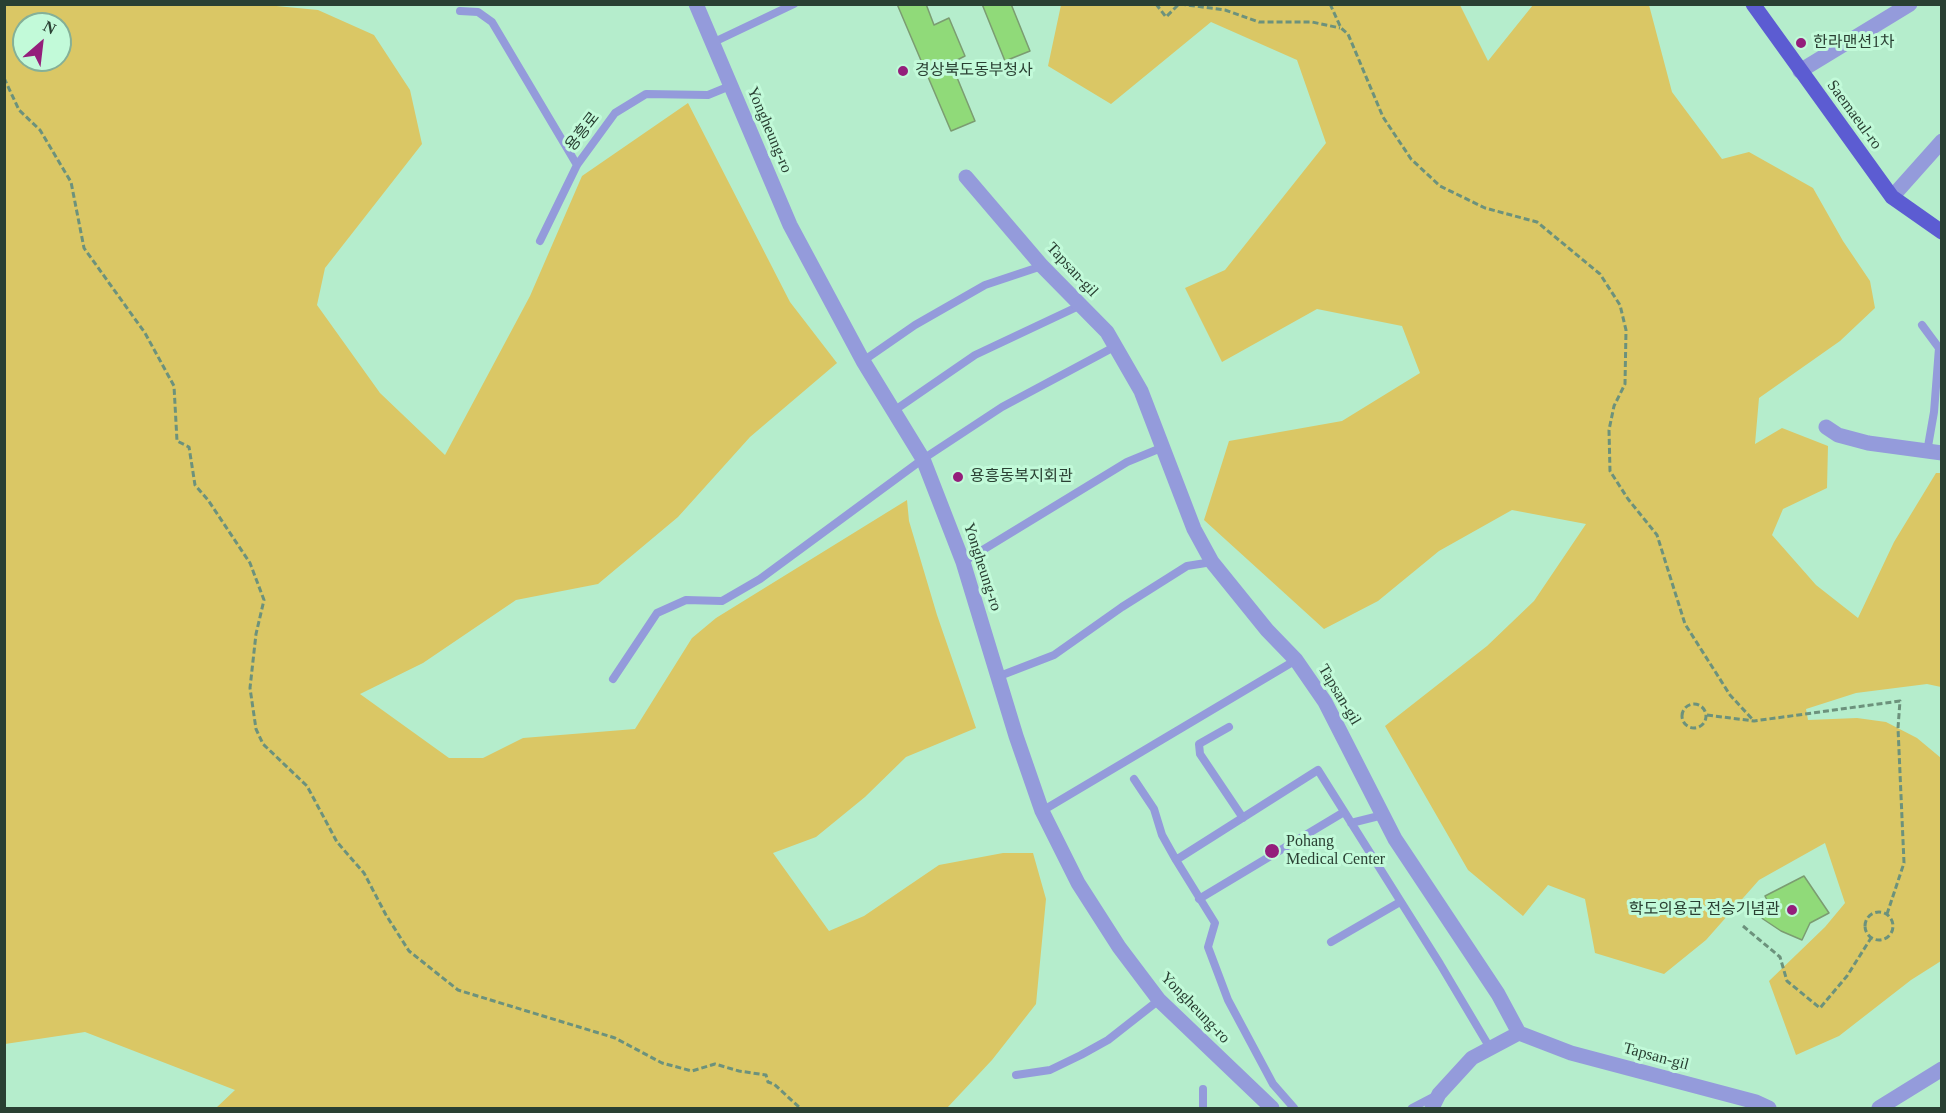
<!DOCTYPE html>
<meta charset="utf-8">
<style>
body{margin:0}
#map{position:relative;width:1946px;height:1113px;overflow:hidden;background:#b5edcc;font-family:"Times New Roman",serif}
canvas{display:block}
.frame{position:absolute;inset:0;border:6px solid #2a4033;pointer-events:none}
.north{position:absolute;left:12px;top:12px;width:60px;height:60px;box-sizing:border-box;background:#c2fad9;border:2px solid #85b097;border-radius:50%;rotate:28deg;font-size:16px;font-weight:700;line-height:24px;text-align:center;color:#2a4033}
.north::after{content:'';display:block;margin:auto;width:21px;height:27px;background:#941e7b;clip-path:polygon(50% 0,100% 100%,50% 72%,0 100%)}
</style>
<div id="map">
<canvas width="1946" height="1113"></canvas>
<div class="frame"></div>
<div class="north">N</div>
</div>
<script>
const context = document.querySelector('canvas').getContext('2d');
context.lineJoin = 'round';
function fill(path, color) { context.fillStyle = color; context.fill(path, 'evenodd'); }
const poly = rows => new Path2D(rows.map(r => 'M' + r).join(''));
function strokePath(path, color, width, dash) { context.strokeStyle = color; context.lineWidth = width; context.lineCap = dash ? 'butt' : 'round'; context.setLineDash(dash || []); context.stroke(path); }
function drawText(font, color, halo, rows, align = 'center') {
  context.font = font + ' "Times New Roman","Noto Sans KR",serif'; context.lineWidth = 6; context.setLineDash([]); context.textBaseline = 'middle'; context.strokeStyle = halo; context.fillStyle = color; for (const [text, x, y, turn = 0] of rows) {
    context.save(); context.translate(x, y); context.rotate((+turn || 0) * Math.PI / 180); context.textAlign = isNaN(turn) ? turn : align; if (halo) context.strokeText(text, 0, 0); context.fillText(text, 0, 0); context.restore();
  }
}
const green = poly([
 [5,4,266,5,318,10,374,35,410,90,422,144,325,268,317,305,380,393,445,455,530,296,582,176,688,103,790,302,837,363,750,437,678,517,598,584,516,600,423,663,360,694,449,758,483,758,523,738,635,729,692,638,716,618,907,500,909,521,937,615,976,728,906,757,865,797,816,837,773,853,829,931,864,916,939,865,1003,853,1033,853,1046,899,1036,1004,992,1060,947,1108,216,1108,235,1090,85,1032,5,1044],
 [24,24,60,24,60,60,24,60],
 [1061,5,1460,5,1488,61,1533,5,1649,5,1672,92,1722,159,1749,152,1813,188,1843,241,1870,281,1875,308,1840,341,1759,398,1755,444,1782,428,1828,446,1827,488,1783,509,1772,535,1816,585,1858,618,1894,542,1936,473,1941,473,1941,687,1927,684,1856,693,1806,709,1808,720,1857,718,1886,722,1917,738,1941,758,1941,961,1911,980,1839,1036,1796,1055,1769,981,1825,927,1845,903,1825,843,1759,880,1706,940,1664,974,1595,953,1585,899,1548,885,1523,916,1468,870,1385,726,1487,646,1534,601,1586,524,1512,510,1439,551,1378,601,1324,629,1204,520,1229,441,1342,421,1420,373,1402,326,1317,309,1222,362,1185,288,1225,270,1326,143,1297,60,1211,22,1111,104,1048,66]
]);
const building = poly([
 [897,4,926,4,934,25,949,18,965,56,951,63,975,121,951,131,897,4],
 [982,4,1011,4,1030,51,1005,61,982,4],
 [1804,876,1829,913,1810,923,1802,940,1781,931,1763,919,1753,907,1767,900,1765,896,1804,876]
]);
const path = poly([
 [1156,4,1166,17,1179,4],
 [1180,4,1225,10,1259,22,1312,22,1340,28],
 [1330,4,1341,28,1348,34,1383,117,1411,159,1440,186,1485,208,1537,222,1600,274,1620,305,1626,330,1625,384,1614,406,1609,430,1610,471,1628,499,1657,535,1685,624,1730,695,1754,721],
 [4,78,19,110,40,130,71,182,84,248,145,333,174,386,177,441,189,447,195,485,208,500,250,563,264,600,256,634,250,688,256,729,263,744,307,786,337,842,364,873,386,915,409,951,458,990,615,1038,662,1063,692,1071,715,1064,739,1071,766,1075,768,1082,774,1084,800,1108],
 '1682 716a12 12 0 1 1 24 0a12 12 0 1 1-24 0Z',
 [1707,715,1754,721,1900,701,1898,728,1904,863,1887,914],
 '1865 926a14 14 0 1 1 28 0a14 14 0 1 1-28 0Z',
 [1743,926,1780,957,1787,981,1820,1008,1847,976,1871,938]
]);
const service = poly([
 [460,11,478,12,492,22,577,165],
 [712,43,794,4],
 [540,241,577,165,615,113,646,94,708,95,730,86],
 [1922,325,1939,348,1934,412,1927,452],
 [863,361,915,325,985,285,1042,266],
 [895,410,975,355,1079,306],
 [963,562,1127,462,1161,448],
 [997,677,1054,655,1122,607,1187,566,1212,562],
 [613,679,657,613,686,600,722,601,760,579,923,459,1002,407,1116,346],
 [1229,727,1199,744,1200,754,1243,818],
 [1134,779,1154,809,1162,835,1176,860],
 [1042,811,1296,660],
 [1351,823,1383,815],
 [1199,899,1344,812],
 [1331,942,1400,902],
 [1016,1075,1050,1070,1081,1055,1108,1040,1159,1000],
 [1203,1108,1203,1089],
 [1294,1108,1273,1084,1228,1000,1208,947,1215,923,1176,860,1318,770,1440,964,1490,1048],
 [1412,1108,1435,1096]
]);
const minor = poly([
 [1800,71,1910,4],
 [966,177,1042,266,1107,332,1141,391,1194,529,1212,562,1267,630,1296,660,1325,702,1395,839,1498,994,1519,1033,1571,1053,1756,1102,1769,1108],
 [1892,197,1942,141],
 [1826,427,1838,435,1868,443,1942,453],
 [1432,1108,1439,1094,1472,1058,1519,1033],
 [1879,1108,1942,1069]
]);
const tertiary = poly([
 [696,4,790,225,863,361,923,459,963,562,1016,736,1042,811,1078,883,1119,947,1159,1000,1272,1108]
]);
const primary = poly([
 [1753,4,1892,197,1942,232]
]);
const markers = [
 [1801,43,6,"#941e7b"],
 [903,71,6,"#941e7b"],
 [958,477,6,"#941e7b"],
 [1272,851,8,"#941e7b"],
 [1792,910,6,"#941e7b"]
];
const poiNames = [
 ["한라맨션1차",1813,43],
 ["경상북도동부청사",915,71],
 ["용흥동복지회관",970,477],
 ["Pohang",1286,842],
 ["Medical Center",1286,860],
 ["학도의용군 전승기념관",1780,910,"right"]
];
const streetNames = [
 ["Saemaeul-ro",1854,115,54],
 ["Yongheung-ro",769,130,67],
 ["용흥로",583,132,-52],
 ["Tapsan-gil",1072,270,47],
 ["Yongheung-ro",982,567,72],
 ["Tapsan-gil",1339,695,59],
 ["Yongheung-ro",1195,1008,46],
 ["Tapsan-gil",1656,1057,15]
];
fill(green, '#dac765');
fill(building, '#90da79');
strokePath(building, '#7b9c71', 1.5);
strokePath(path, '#6c927c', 3, [6, 3]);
strokePath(service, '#949bdb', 8);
strokePath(minor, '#949bdb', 15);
strokePath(tertiary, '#949bdb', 15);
strokePath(primary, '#5c5cd2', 15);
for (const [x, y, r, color] of markers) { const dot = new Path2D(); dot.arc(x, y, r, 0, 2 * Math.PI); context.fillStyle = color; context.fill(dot); strokePath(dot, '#c2fad9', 2); }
drawText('16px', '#2a4033', '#c2fad9', poiNames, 'left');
drawText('16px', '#2a4033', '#c2fad9', streetNames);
</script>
